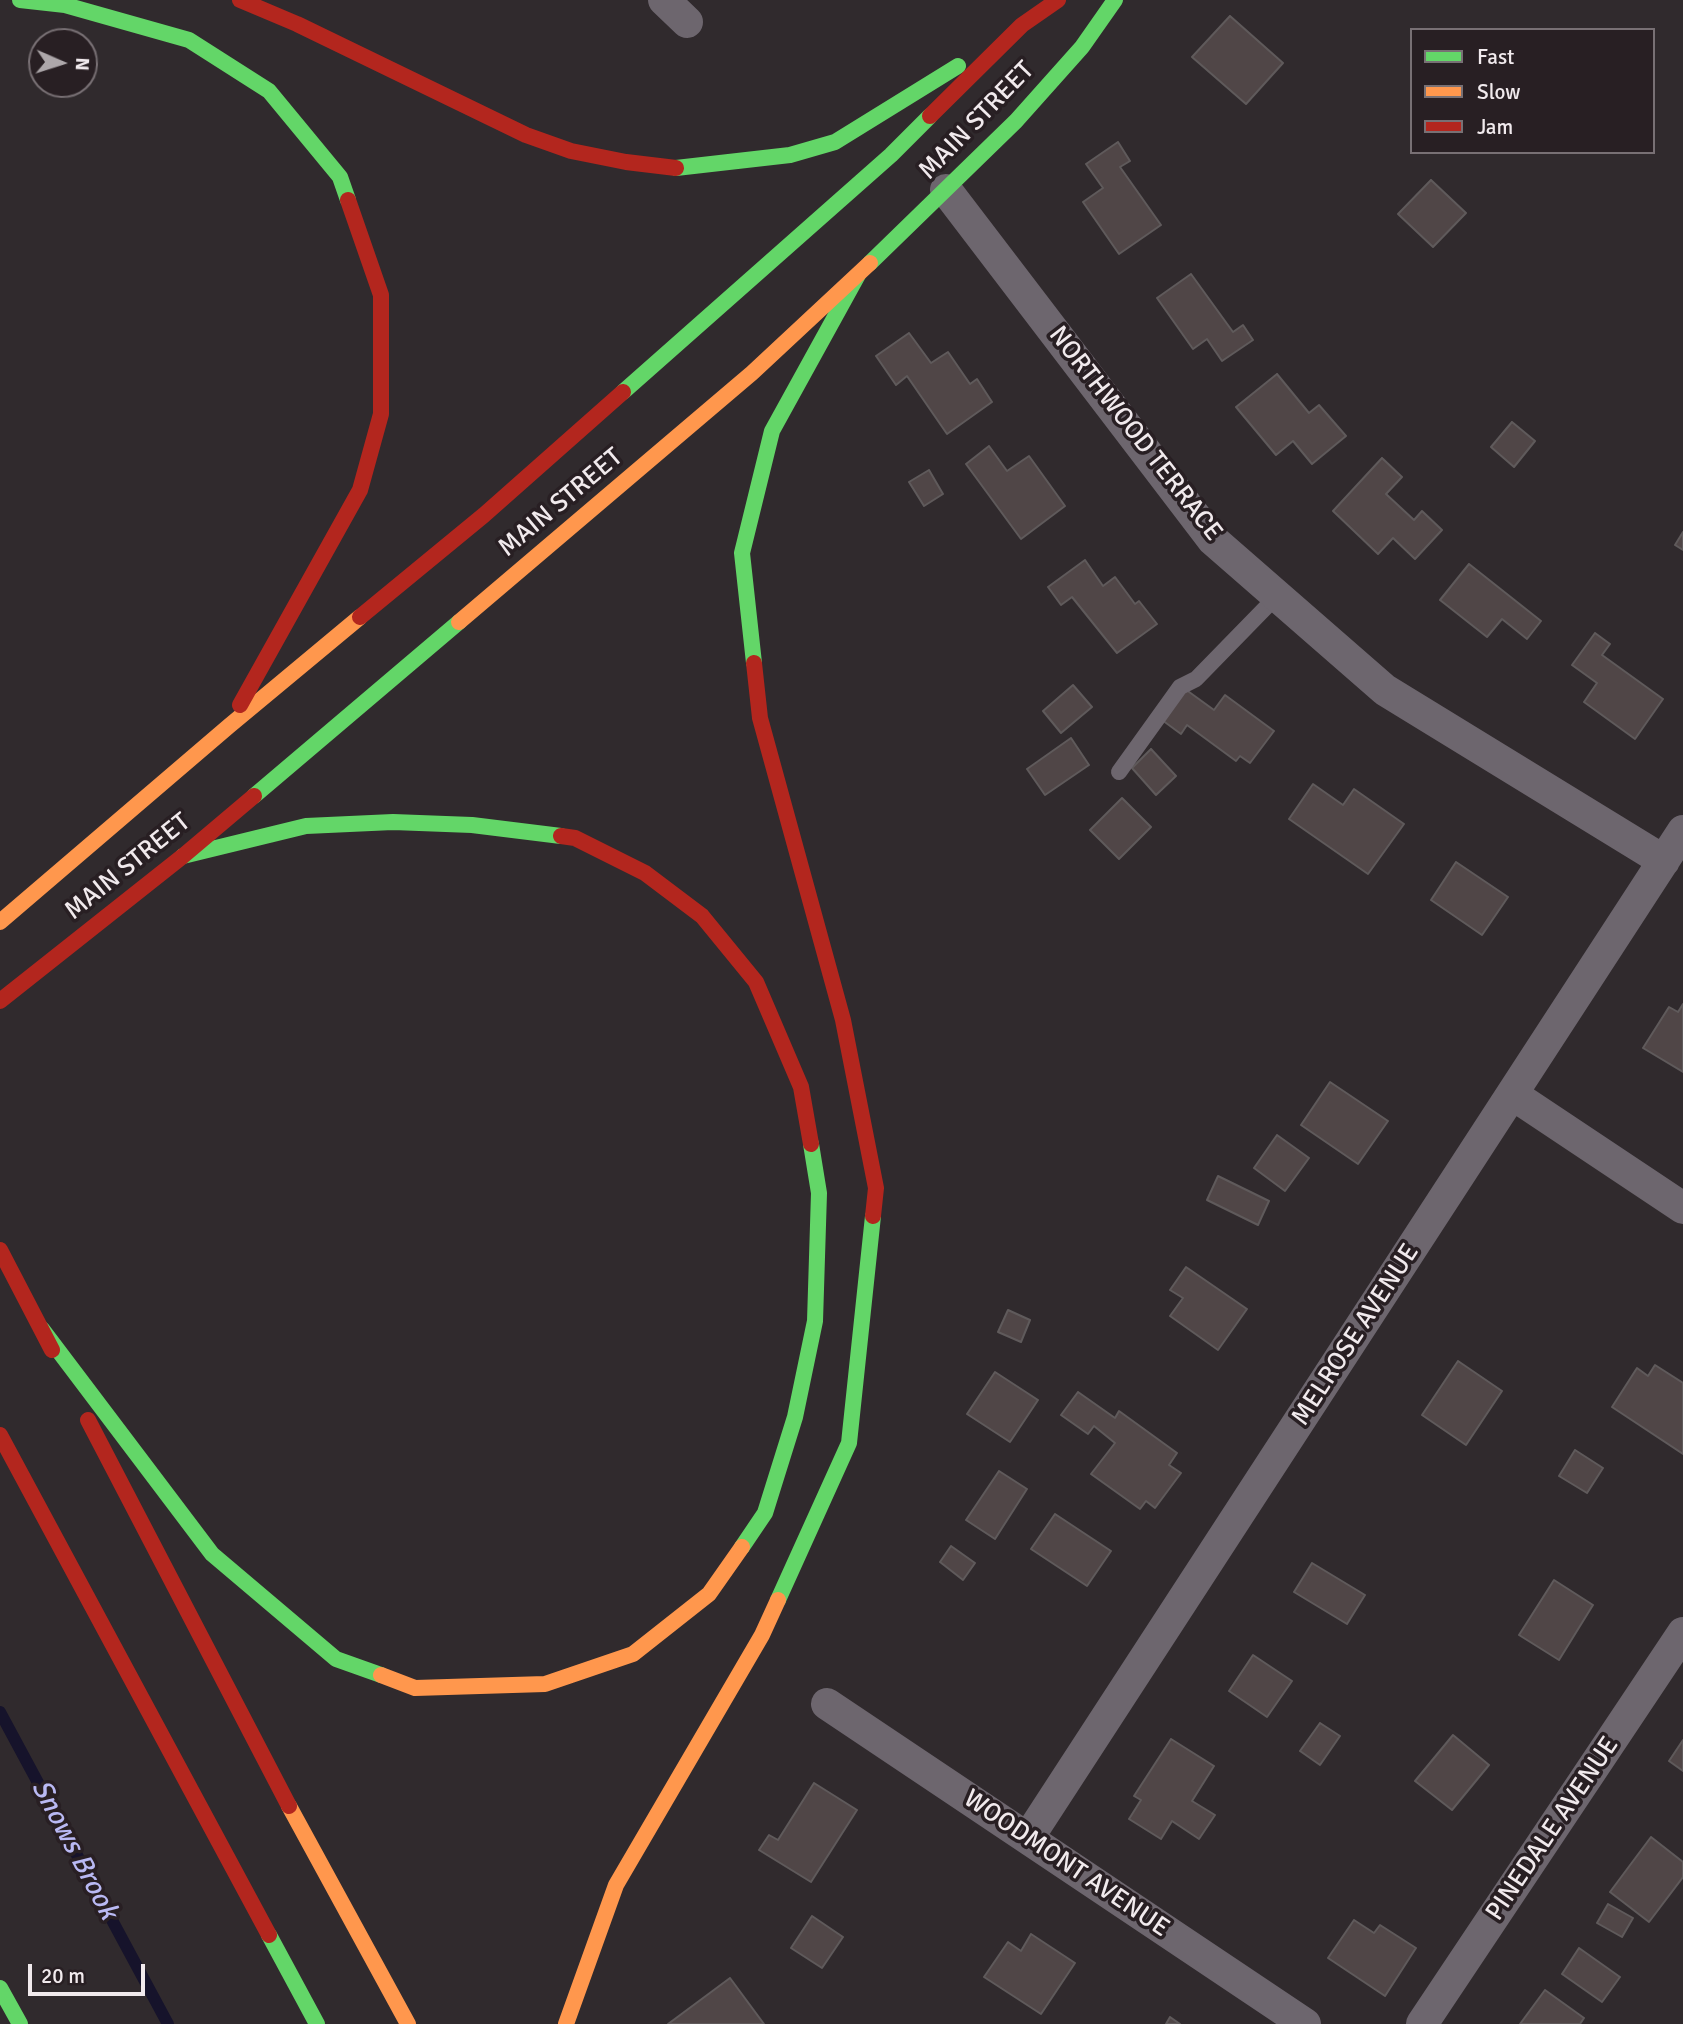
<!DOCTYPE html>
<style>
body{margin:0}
#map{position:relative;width:1683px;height:2024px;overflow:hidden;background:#302a2d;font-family:Signika,sans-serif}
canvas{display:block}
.legend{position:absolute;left:1410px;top:28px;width:245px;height:126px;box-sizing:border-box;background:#281f23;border:2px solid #787074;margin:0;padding:9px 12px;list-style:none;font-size:21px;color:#f1eaed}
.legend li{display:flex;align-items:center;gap:14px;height:35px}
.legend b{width:35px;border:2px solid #787074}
.north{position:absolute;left:28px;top:28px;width:70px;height:70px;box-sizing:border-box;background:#281f23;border:2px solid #787074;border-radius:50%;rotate:93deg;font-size:19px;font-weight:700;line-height:28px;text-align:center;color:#f1eaed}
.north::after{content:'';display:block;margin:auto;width:24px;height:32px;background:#ada7aa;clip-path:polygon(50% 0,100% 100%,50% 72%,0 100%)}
.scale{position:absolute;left:28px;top:1964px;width:117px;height:32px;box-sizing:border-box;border:4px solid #f1eaed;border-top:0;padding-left:9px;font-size:21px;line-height:24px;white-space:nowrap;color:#f1eaed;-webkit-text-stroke:5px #281f23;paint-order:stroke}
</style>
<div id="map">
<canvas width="1683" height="2024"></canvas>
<ul class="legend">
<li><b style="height:9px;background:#63d668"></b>Fast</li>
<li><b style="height:9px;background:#ff974d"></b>Slow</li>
<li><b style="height:9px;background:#b3261e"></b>Jam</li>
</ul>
<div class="north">N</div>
<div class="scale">20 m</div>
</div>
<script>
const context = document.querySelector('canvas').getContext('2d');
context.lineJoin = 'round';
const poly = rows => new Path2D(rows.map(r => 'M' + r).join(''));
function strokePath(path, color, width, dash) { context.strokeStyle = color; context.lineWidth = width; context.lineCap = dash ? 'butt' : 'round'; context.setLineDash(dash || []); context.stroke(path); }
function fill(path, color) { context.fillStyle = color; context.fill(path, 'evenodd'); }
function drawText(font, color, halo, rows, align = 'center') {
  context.font = font + ' Signika,sans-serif'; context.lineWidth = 7; context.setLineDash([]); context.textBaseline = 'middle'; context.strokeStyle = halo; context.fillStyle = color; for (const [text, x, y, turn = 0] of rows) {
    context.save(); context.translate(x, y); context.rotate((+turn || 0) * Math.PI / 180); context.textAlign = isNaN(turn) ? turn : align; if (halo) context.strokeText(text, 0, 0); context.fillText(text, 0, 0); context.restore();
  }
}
const stream = poly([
 [0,1712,168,2024]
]);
const building = poly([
 [1230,16,1283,63,1246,104,1192,57,1230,16],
 [1118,142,1130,161,1120,167,1161,225,1119,254,1083,202,1103,188,1086,164,1118,142],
 [1431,180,1466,213,1433,247,1398,214,1431,180],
 [1191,274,1233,332,1243,325,1253,340,1222,361,1207,339,1193,349,1157,298,1191,274],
 [909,333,931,363,948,352,970,384,977,379,992,402,947,434,907,376,896,385,876,356,909,333],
 [1277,374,1309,413,1319,405,1346,436,1312,464,1293,441,1276,455,1236,407,1277,374],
 [1512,422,1535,441,1514,467,1491,447,1512,422],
 [989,446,1007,471,1029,456,1065,506,1021,539,966,464,989,446],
 [1382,458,1402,477,1386,494,1414,520,1422,511,1442,530,1415,559,1393,538,1378,554,1333,511,1382,458],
 [929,470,943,494,924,506,909,482,929,470],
 [1683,532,1683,550,1675,545,1683,532],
 [1085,560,1103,586,1115,577,1135,604,1139,601,1157,624,1117,653,1072,597,1061,605,1048,587,1085,560],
 [1469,564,1541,621,1527,639,1502,619,1487,637,1440,600,1469,564],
 [1595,633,1610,644,1602,655,1663,699,1635,739,1584,702,1597,683,1572,665,1595,633],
 [1073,685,1092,707,1061,733,1043,711,1073,685],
 [1185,689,1214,710,1225,695,1274,731,1250,763,1240,756,1236,761,1187,725,1181,734,1162,720,1185,689],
 [1071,738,1089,765,1045,795,1027,769,1071,738],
 [1151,749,1176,776,1156,795,1132,768,1151,749],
 [1313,784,1343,805,1354,789,1404,824,1368,874,1289,819,1313,784],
 [1122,798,1151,827,1119,859,1090,830,1122,798],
 [1456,862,1508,897,1482,935,1431,900,1456,862],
 [1683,1004,1683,1072,1643,1048,1669,1007,1678,1012,1683,1004],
 [1330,1082,1388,1121,1358,1164,1301,1125,1330,1082],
 [1277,1135,1309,1158,1285,1191,1254,1168,1277,1135],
 [1218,1176,1269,1201,1258,1225,1207,1200,1218,1176],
 [1186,1267,1247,1309,1218,1350,1170,1316,1183,1298,1170,1290,1186,1267],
 [1008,1310,1030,1320,1021,1342,998,1332,1008,1310],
 [1458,1361,1502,1391,1466,1445,1422,1415,1458,1361],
 [1655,1365,1683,1383,1683,1454,1612,1407,1637,1368,1648,1376,1655,1365],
 [995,1372,1038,1400,1010,1442,967,1414,995,1372],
 [1078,1392,1115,1418,1119,1411,1177,1453,1169,1465,1181,1473,1155,1508,1146,1501,1140,1509,1091,1474,1115,1443,1094,1426,1088,1434,1061,1415,1078,1392],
 [1575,1450,1603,1468,1587,1493,1559,1476,1575,1450],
 [999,1471,1027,1489,995,1539,966,1520,999,1471],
 [1055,1514,1111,1551,1087,1586,1031,1549,1055,1514],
 [951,1546,975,1563,963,1580,940,1562,951,1546],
 [1312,1563,1365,1595,1347,1624,1294,1592,1312,1563],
 [1554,1580,1593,1605,1559,1660,1519,1635,1554,1580],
 [1253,1655,1292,1681,1267,1717,1229,1691,1253,1655],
 [1320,1723,1340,1736,1320,1765,1300,1751,1320,1723],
 [1453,1735,1489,1765,1452,1810,1415,1781,1453,1735],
 [1171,1739,1214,1766,1192,1801,1215,1815,1199,1839,1172,1821,1161,1839,1129,1819,1141,1800,1134,1796,1171,1739],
 [1683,1740,1683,1771,1669,1761,1683,1740],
 [814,1783,857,1810,811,1882,759,1850,769,1835,778,1840,814,1783],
 [1651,1837,1683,1862,1683,1877,1649,1922,1610,1892,1651,1837],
 [1608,1904,1633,1918,1622,1937,1597,1923,1608,1904],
 [812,1916,843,1937,822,1968,791,1948,812,1916],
 [1354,1920,1374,1933,1380,1925,1416,1948,1385,1996,1328,1958,1354,1920],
 [1031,1934,1075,1963,1041,2014,984,1977,1008,1942,1021,1951,1031,1934],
 [1579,1948,1620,1977,1602,2002,1562,1974,1579,1948],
 [730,1978,764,2024,668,2024,730,1978],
 [1545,1990,1584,2018,1580,2024,1520,2024,1545,1990],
 [1170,2017,1180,2024,1166,2024,1170,2017]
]);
const lane = poly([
 [1119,772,1180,687,1196,679,1277,596]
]);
const street = poly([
 [664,0,687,22],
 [946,190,1213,540,1385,690,1664,861],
 [1512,1094,1683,1208],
 [827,1704,1305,2024],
 [1028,1838,1683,831],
 [1422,2024,1683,1633]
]);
const fast = poly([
 [20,0,65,5,189,40,269,91,340,177,348,200],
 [676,168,790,155,835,142,958,66],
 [870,263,1016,121,1082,47,1115,0],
 [623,392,891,155,930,116],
 [754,663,742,553,772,431,858,275],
 [254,796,459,622],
 [183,856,306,826,393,822,472,825,561,836],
 [42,1329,212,1554,336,1659,381,1675],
 [742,1547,765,1513,795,1417,815,1321,819,1193,811,1144],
 [778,1600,849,1443,873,1216],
 [269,1935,317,2024],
 [0,1988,20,2024]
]);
const slow = poly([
 [459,622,752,373,870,263],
 [0,922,229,726,360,617],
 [381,1675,415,1688,545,1684,633,1654,709,1594,742,1547],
 [289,1806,408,2024],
 [566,2024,616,1885,762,1635,778,1600]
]);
const jam = poly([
 [240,0,297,24,526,135,571,151,626,162,676,168],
 [930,116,1022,25,1058,0],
 [360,617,484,515,623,392],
 [754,663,760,718,843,1020,876,1188,873,1216],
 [240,705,360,490,381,414,381,295,348,200],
 [561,836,575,838,645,873,702,916,756,982,801,1087,811,1144],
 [0,1001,183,856,254,796],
 [0,1250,52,1350],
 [88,1420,289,1806],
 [0,1435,269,1935]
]);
const streetNames = [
 ["MAIN STREET",977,121,-46],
 ["NORTHWOOD TERRACE",1135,434,52],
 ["MAIN STREET",561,503,-40],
 ["MAIN STREET",128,867,-39],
 ["MELROSE AVENUE",1356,1335,-57],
 ["PINEDALE AVENUE",1553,1829,-56],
 ["WOODMONT AVENUE",1066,1864,34]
];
const waterNames = [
 ["Snows Brook",74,1850,62]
];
strokePath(stream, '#16132b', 12);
fill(building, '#504647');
strokePath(building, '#5f5a5b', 2);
strokePath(lane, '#6d666e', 16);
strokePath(street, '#6d666e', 32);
strokePath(fast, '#63d668', 16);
strokePath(slow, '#ff974d', 16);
strokePath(jam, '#b3261e', 16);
drawText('26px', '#f1eaed', '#281f23', streetNames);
drawText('italic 28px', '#b9b9f3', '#281f23', waterNames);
</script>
